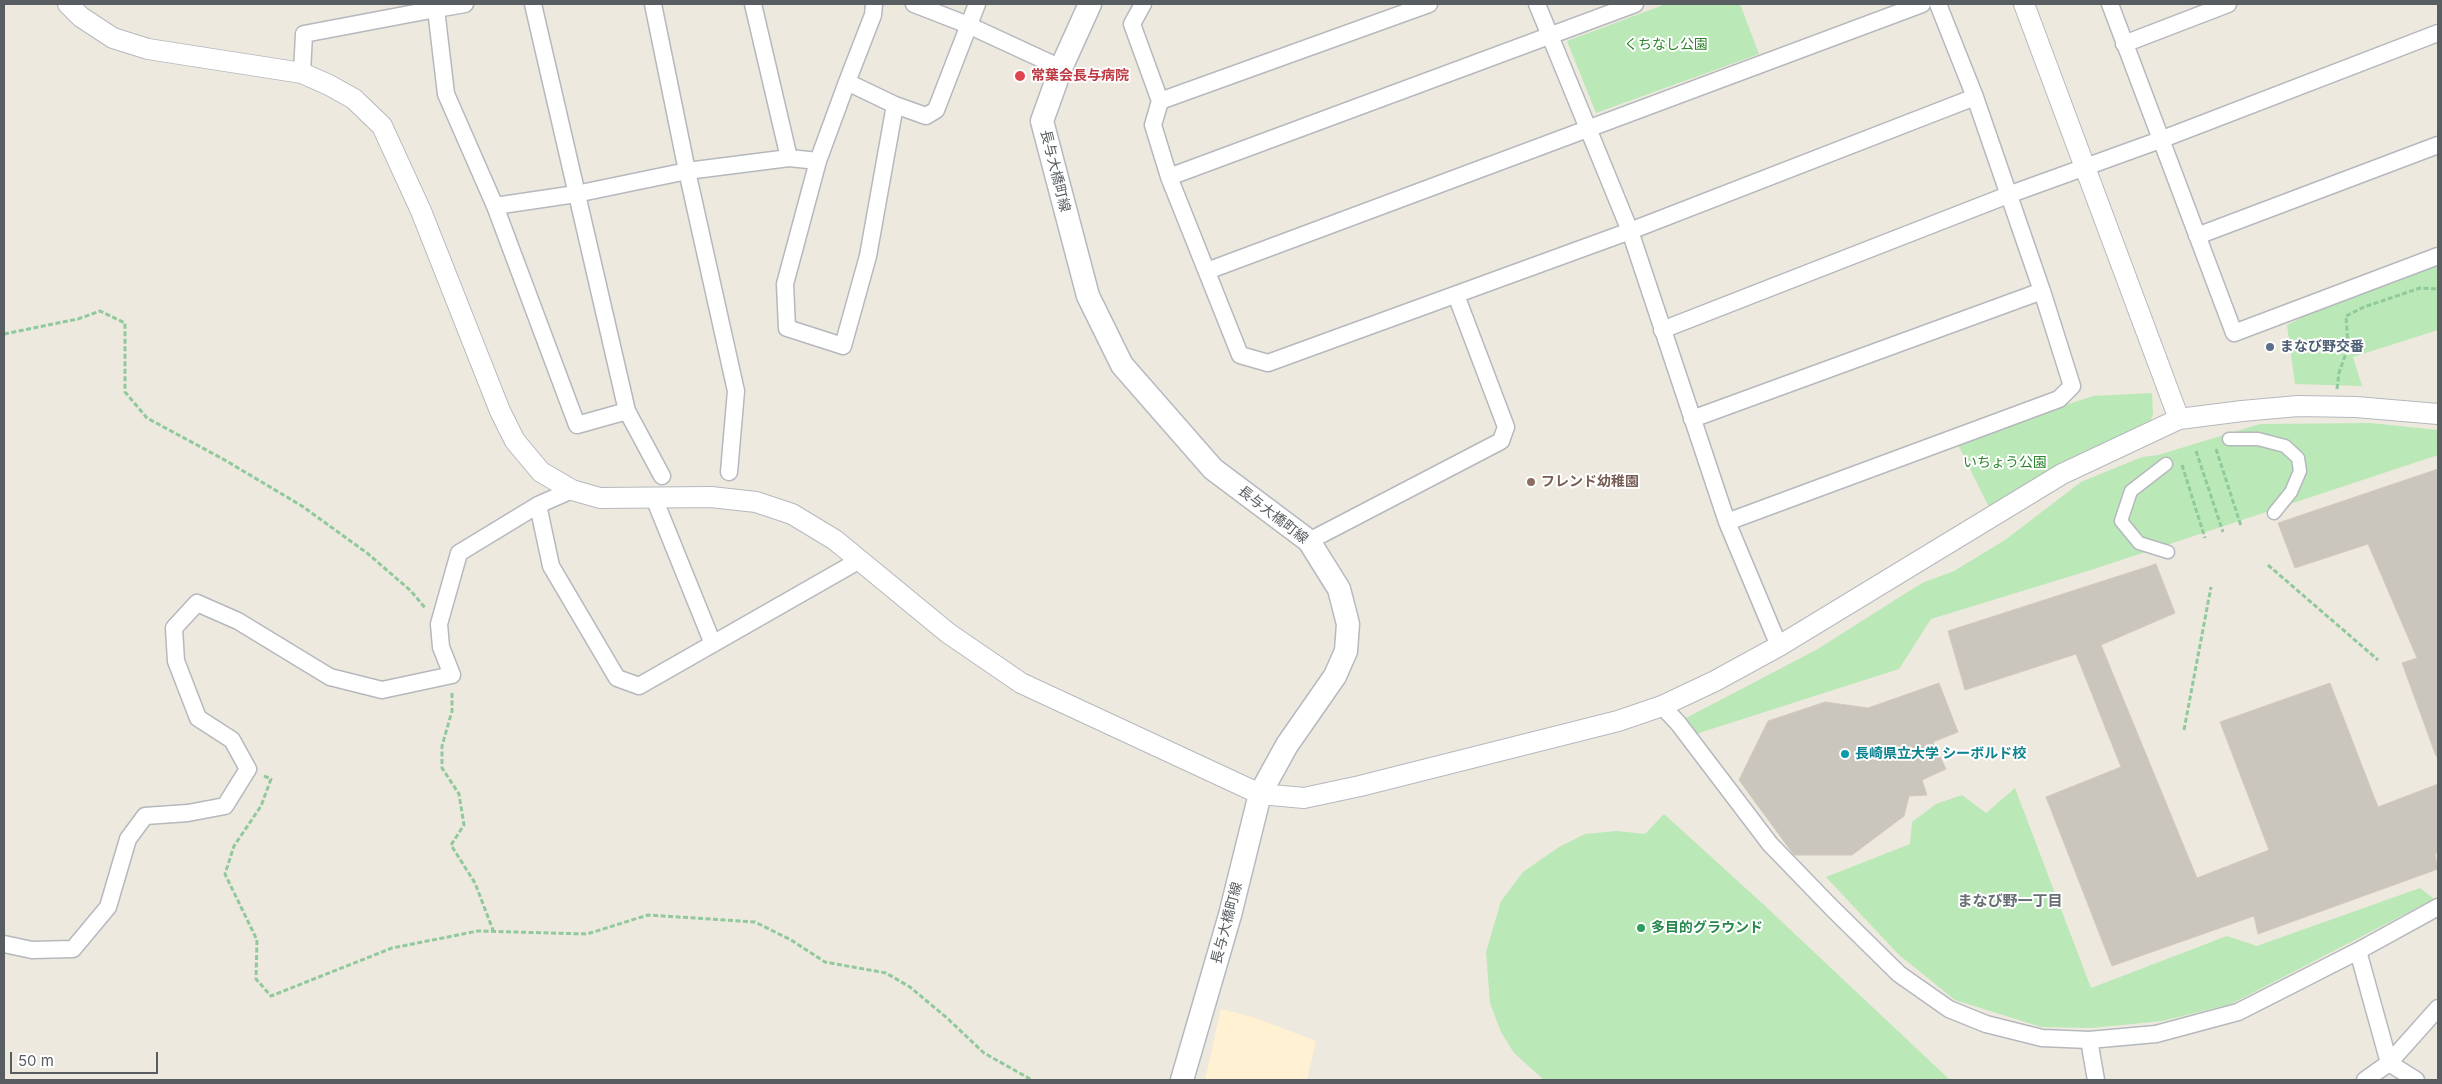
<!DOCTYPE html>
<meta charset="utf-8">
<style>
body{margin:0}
#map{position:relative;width:2442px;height:1084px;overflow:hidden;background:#ede9de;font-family:Inter,sans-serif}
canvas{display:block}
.frame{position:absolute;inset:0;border:5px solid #585d61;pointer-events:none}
.scale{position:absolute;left:10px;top:1052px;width:148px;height:22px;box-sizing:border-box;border:2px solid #585d61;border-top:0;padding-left:6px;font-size:15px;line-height:18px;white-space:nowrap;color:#585d61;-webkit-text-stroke:4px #fff;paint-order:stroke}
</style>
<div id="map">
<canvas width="2442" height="1084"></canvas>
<div class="frame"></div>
<div class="scale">50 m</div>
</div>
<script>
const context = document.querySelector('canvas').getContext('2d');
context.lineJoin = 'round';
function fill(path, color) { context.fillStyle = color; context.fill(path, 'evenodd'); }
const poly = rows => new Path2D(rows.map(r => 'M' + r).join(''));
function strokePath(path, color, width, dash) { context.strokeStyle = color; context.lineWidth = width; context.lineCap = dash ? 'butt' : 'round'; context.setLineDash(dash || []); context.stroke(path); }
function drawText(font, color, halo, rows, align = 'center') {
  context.font = font + ' Inter,"Noto Sans JP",sans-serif'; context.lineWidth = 4; context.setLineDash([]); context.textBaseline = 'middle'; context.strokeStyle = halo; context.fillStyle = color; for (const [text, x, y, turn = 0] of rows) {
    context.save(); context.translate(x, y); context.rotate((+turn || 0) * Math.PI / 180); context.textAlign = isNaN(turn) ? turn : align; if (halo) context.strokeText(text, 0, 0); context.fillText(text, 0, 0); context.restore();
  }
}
const commercial = poly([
 [1221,1009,1256,1018,1316,1041,1307,1080,1205,1080]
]);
const green = poly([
 [1666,4,1740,4,1759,54,1596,113,1567,41],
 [2438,266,2438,330,2353,357,2362,386,2295,384,2287,325,2325,306],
 [2152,393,2153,414,2148,428,1991,511,1957,443,1975,435,2093,396],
 [2370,423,2438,430,2438,455,2094,569,1931,619,1899,669,1696,734,1686,718,1816,650,1922,583,1954,571,2005,540,2081,482,2142,457,2158,455,2260,424],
 [2015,788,2091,988,2227,936,2257,946,2420,888,2434,899,2231,1004,2162,1021,2092,1028,2041,1027,1955,1000,1898,954,1826,877,1910,844,1912,822,1936,804,1962,795,1986,813],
 [1664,814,1763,904,1950,1080,1544,1080,1514,1053,1501,1032,1490,1003,1486,952,1501,901,1523,872,1559,847,1585,834,1617,831,1645,834]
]);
const building = poly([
 [2438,469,2438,756,2436,756,2402,663,2417,658,2368,544,2295,568,2278,523,2438,469],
 [2156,564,2175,613,2101,645,2197,878,2269,850,2220,722,2330,683,2378,807,2438,784,2438,853,2435,854,2438,869,2258,934,2254,916,2112,966,2046,797,2121,767,2076,654,1965,690,1948,631,2156,564],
 [1939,683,1958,732,1933,742,1946,769,1922,780,1927,795,1909,796,1904,816,1852,855,1794,855,1739,780,1768,721,1825,702,1868,708,1939,683]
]);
const path = poly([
 [4,334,78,319,100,311,125,323,125,392,147,418,223,459,302,506,367,553,411,591,426,609],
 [2337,389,2339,373,2348,347,2346,316,2364,307,2420,288,2438,289],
 [2216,449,2241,526],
 [2196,451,2223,532],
 [2182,465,2205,538],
 [2268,565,2378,660],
 [452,693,452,711,442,746,442,768,459,794,464,825,451,845,475,883,493,930],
 [2184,730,2211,587],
 [264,776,271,779,261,806,234,846,225,874,257,940,256,979,271,996,392,948,478,931,587,934,648,915,755,922,791,940,825,962,886,973,910,987,947,1018,984,1053,1032,1080]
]);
const pedestrian = poly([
 [2229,439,2258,439,2285,446,2298,458,2300,471,2291,492,2274,513],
 [2166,464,2131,491,2121,521,2139,543,2168,552]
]);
const minor = poly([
 [465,4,436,9,446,94,495,206,577,425,627,411],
 [533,4,627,411,662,476],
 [653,4,687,171,736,391,729,472],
 [753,4,789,158,818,161],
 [914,4,968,25,1061,68],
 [1143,4,1132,24,1160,101,1153,125,1169,177,1240,355,1268,363,1630,231,1975,97],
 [1537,4,1630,231,1727,522,1779,646],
 [2110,4,2234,333,2438,256],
 [2124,44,2228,4],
 [302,73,304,34,436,9],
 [847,82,895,105,868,256,843,346,787,328,785,284,818,161,847,82,873,15,874,4],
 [1160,101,1429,4],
 [895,105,926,116,936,110,977,4],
 [1169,177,1635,4],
 [495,206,576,194,687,171,789,158],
 [2197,236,2438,145],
 [1207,271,1922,4],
 [1662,330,2008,195,2160,140,2438,33],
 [1692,419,2042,291],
 [654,498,713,644],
 [538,505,551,566,617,678,639,686,858,561],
 [1727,522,2059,399,2072,386,2042,291,1975,97,1938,4],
 [1309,541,1501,441,1506,427,1456,295],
 [1662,706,1678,723,1770,844,1831,907,1899,974,1949,1009,1986,1024,2042,1038,2089,1040,2156,1034,2238,1012,2358,951,2438,907],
 [4,944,32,950,73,949,108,907,128,839,145,816,188,813,225,806,248,769,232,740,198,718,176,661,174,628,197,603,238,621,330,677,382,690,452,675,441,647,439,624,459,553,538,505,572,490],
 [2358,951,2389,1063,2416,1080],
 [2089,1040,2096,1080],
 [2365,1080,2389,1063,2438,1008]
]);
const tertiary = poly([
 [68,4,81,17,113,38,148,49,302,73,329,85,354,99,382,126,421,211,500,411,515,441,541,472,572,490,600,498,711,497,756,502,792,514,835,540,948,633,1021,683,1260,794,1304,798,1360,786,1618,721,1662,706,1715,681,1779,646,2062,474,2179,419,2242,411,2298,406,2356,407,2438,414],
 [2024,4,2179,419]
]);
const secondary = poly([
 [1090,4,1061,68,1042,121,1088,296,1122,365,1213,469,1309,541,1339,589,1348,624,1346,651,1335,676,1287,745,1260,794,1230,915,1182,1080]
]);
const markers = [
 [1020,76,6,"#e0444e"],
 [2270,347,5,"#5c6f8a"],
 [1531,482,5,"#8d6e63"],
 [1845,754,5,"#0f9aa8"],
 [1641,928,5,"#2e9e5b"]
];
const parkNames = [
 ["くちなし公園",1666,45],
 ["いちょう公園",2005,463]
];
const healthNames = [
 ["常葉会長与病院",1031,76]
];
const streetNames = [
 ["長与大橋町線",1055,171,76],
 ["長与大橋町線",1273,515,38],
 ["長与大橋町線",1227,923,-75]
];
const serviceNames = [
 ["まなび野交番",2280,347]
];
const educationNames = [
 ["フレンド幼稚園",1541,482]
];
const cultureNames = [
 ["長崎県立大学 シーボルド校",1855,754]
];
const leisureNames = [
 ["多目的グラウンド",1651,928]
];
const neighbourhoodNames = [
 ["まなび野一丁目",2010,901]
];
fill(commercial, '#fff1d1');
fill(green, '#bae8b7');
fill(building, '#cac5bd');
strokePath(building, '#d2cabc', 1);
strokePath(pedestrian, '#b5b8bd', 15);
strokePath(minor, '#b5b8bd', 19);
strokePath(tertiary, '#b5b8bd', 22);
strokePath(secondary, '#b5bac0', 25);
strokePath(path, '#90c99c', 3, [5, 2.5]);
strokePath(pedestrian, '#fff', 12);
strokePath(minor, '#fff', 16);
strokePath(tertiary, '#fff', 20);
strokePath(secondary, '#fff', 22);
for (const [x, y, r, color] of markers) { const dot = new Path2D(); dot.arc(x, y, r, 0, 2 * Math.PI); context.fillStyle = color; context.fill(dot); strokePath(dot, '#fff', 2); }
drawText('14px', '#2d852c', '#fff', parkNames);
drawText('bold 14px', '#be3a42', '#fff', healthNames, 'left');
drawText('14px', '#585d61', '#fff', streetNames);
drawText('bold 14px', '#4e5e75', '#fff', serviceNames, 'left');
drawText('bold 14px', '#785e54', '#fff', educationNames, 'left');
drawText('bold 14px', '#0d838f', '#fff', cultureNames, 'left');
drawText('bold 14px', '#27864d', '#fff', leisureNames, 'left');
drawText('bold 15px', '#686f74', '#fff', neighbourhoodNames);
</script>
